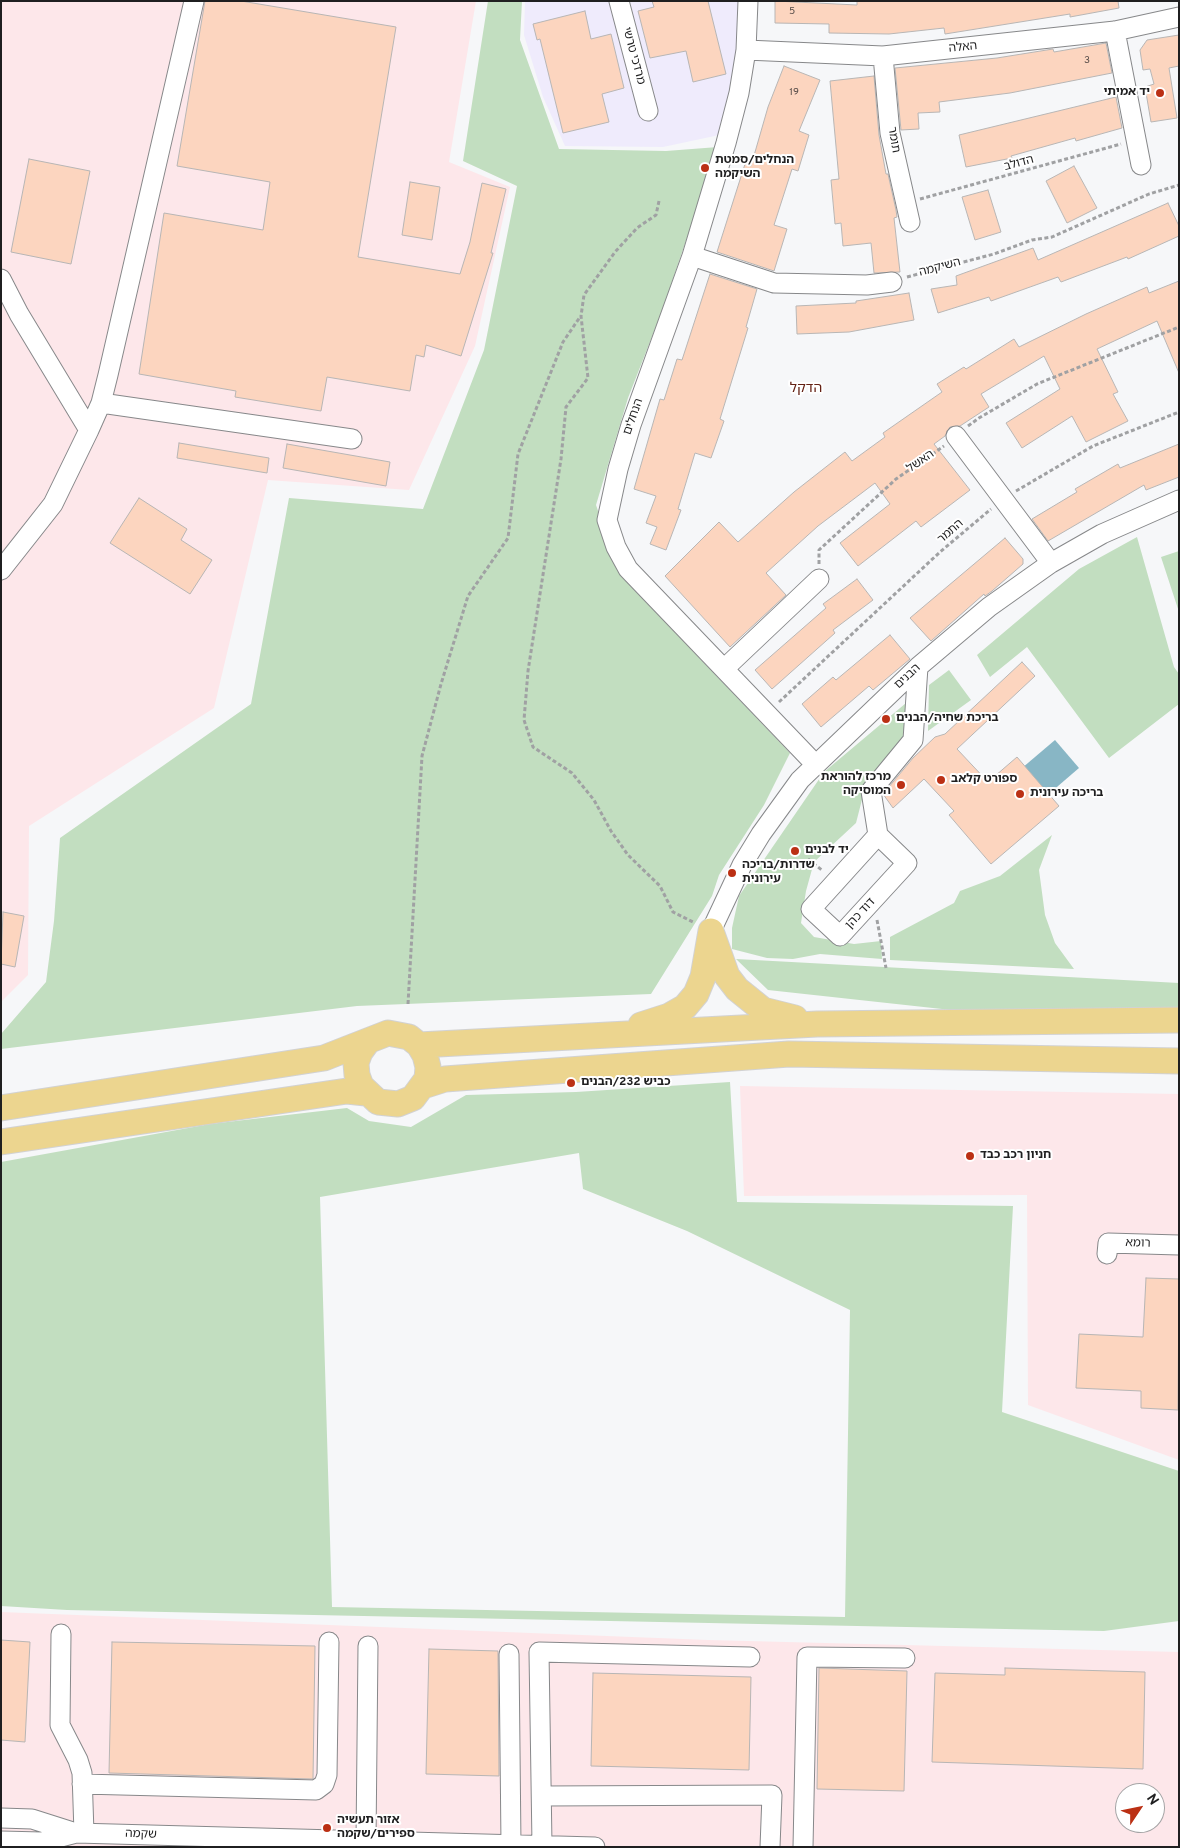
<!DOCTYPE html>
<meta charset="utf-8">
<style>
body{margin:0}
#map{position:relative;width:1180px;height:1848px;overflow:hidden;background:#f6f7f9;font-family:Overpass,sans-serif}
canvas{display:block}
.frame{position:absolute;inset:0;border:2px solid #1f1f20;pointer-events:none}
.north{position:absolute;left:1115px;top:1783px;width:50px;height:50px;box-sizing:border-box;background:#fff;border:1px solid #a5a5a6;border-radius:50%;rotate:56deg;font-size:14px;font-weight:700;line-height:20px;text-align:center;color:#1f1f20}
.north::after{content:'';display:block;margin:auto;width:18px;height:22px;background:#bb3014;clip-path:polygon(50% 0,100% 100%,50% 72%,0 100%)}
</style>
<div id="map">
<canvas width="1180" height="1848"></canvas>
<div class="frame"></div>
<div class="north">N</div>
</div>
<script>
const context = document.querySelector('canvas').getContext('2d');
context.lineJoin = 'round';
function fill(path, color) { context.fillStyle = color; context.fill(path, 'evenodd'); }
const poly = rows => new Path2D(rows.map(r => 'M' + r).join(''));
function strokePath(path, color, width, dash) { context.strokeStyle = color; context.lineWidth = width; context.lineCap = dash ? 'butt' : 'round'; context.setLineDash(dash || []); context.stroke(path); }
function drawText(font, color, halo, rows, align = 'center') {
  context.font = font + ' Overpass,"Noto Sans Hebrew",sans-serif'; context.lineWidth = 4; context.setLineDash([]); context.textBaseline = 'middle'; context.strokeStyle = halo; context.fillStyle = color; for (const [text, x, y, turn = 0] of rows) {
    context.save(); context.translate(x, y); context.rotate((+turn || 0) * Math.PI / 180); context.textAlign = isNaN(turn) ? turn : align; if (halo) context.strokeText(text, 0, 0); context.fillText(text, 0, 0); context.restore();
  }
}
const commercial = poly([
 [525,1,751,1,724,134,663,147,565,146,543,97,524,35]
]);
const industrial = poly([
 [1,1,476,1,449,162,510,187,475,346,409,490,268,480,214,708,29,826,28,975,1,1002],
 [740,1086,1179,1094,1179,1460,1028,1405,1027,1195,744,1196],
 [1,1612,708,1640,1179,1652,1179,1847,1,1847],
 [1125,1793,1155,1793,1155,1823,1125,1823]
]);
const green = poly([
 [488,1,522,1,520,40,559,149,666,151,718,147,662,311,628,398,596,505,620,575,790,753,764,805,719,875,712,896,651,994,357,1006,1,1049,1,1034,46,982,54,921,60,838,251,704,289,498,423,509,484,350,517,186,463,161],
 [1137,537,1174,667,1179,674,1179,704,1109,758,1027,647,990,677,977,655,1079,569],
 [1179,551,1179,612,1161,557],
 [949,670,971,700,928,731,929,685],
 [906,703,911,725,905,738,866,784,856,823,814,862,806,891,801,923,814,937,854,944,881,941,882,959,820,954,793,959,767,958,732,949,732,928,739,896,824,772],
 [1052,835,1039,870,1045,915,1055,943,1074,969,890,960,890,937,954,903,960,891,1000,876],
 [736,959,1179,983,1179,1018,942,1009,768,990],
 [730,1082,737,1202,1013,1206,1002,1412,1179,1471,1179,1621,1104,1631,67,1610,1,1606,1,1162,210,1124,347,1108,369,1121,411,1127,466,1095,576,1092],
 [579,1153,583,1189,687,1231,850,1310,845,1617,332,1607,320,1197]
]);
const water = poly([
 [1055,740,1079,768,986,848,962,819]
]);
const building = poly([
 [205,1,241,1,396,27,358,257,460,274,470,242,482,183,506,189,491,253,493,253,461,356,426,345,424,357,416,355,410,391,327,377,321,411,235,397,236,391,139,374,164,213,263,230,270,182,177,166,205,1],
 [652,1,708,1,726,74,693,82,686,51,650,58,638,11,654,7,652,1],
 [775,1,857,5,857,1,1118,1,1119,8,1070,17,1070,14,945,34,944,28,889,34,829,33,829,24,775,23,775,1],
 [585,11,591,39,611,34,624,88,602,94,609,122,563,133,540,39,537,40,533,24,585,11],
 [1179,35,1179,66,1169,68,1177,118,1151,122,1145,87,1154,84,1150,69,1143,70,1140,50,1147,40,1179,35],
 [1106,43,1112,73,1010,93,939,102,940,112,918,113,919,129,901,130,895,68,997,58,1053,49,1054,52,1106,43],
 [784,66,820,80,799,131,809,135,798,171,792,169,774,225,787,229,774,271,717,252,745,164,751,166,768,107,784,66],
 [874,76,879,135,886,174,888,174,896,210,897,217,894,218,900,272,874,273,871,243,843,246,841,223,835,224,831,180,839,179,830,81,874,76],
 [1116,97,1122,128,1076,141,1075,138,1011,156,1012,158,966,167,959,135,1116,97],
 [29,159,90,171,71,264,11,252,29,159],
 [1074,166,1097,208,1067,223,1046,181,1074,166],
 [410,182,440,187,432,240,402,235,410,182],
 [988,190,1001,232,975,240,962,197,988,190],
 [1168,203,1179,226,1179,236,1128,259,1127,257,1061,282,1058,277,991,301,989,297,938,313,931,289,957,285,956,276,1033,248,1038,260,1168,203],
 [710,274,757,289,746,327,748,328,720,419,724,421,711,458,695,453,678,509,681,510,666,550,650,544,657,527,646,523,656,496,634,489,660,399,664,400,677,359,682,360,710,274],
 [1179,281,1179,373,1157,321,1097,349,1118,392,1113,394,1128,421,1086,442,1072,416,1022,448,1006,423,1060,389,1044,356,981,394,989,407,960,426,950,427,945,436,934,444,970,490,921,527,916,521,858,566,840,543,890,504,875,483,818,526,766,573,786,595,730,647,665,576,719,522,738,542,794,492,845,452,852,461,885,437,883,433,942,392,937,384,964,367,966,369,1014,339,1019,347,1086,314,1147,287,1149,293,1179,281],
 [909,293,914,320,849,332,797,334,796,306,856,303,856,301,909,293],
 [179,443,269,458,267,473,177,458,179,443],
 [287,444,390,462,386,486,283,468,287,444],
 [1179,444,1179,477,1146,490,1144,485,1048,541,1032,519,1077,492,1075,489,1118,464,1120,468,1179,444],
 [139,498,187,529,181,540,212,560,190,594,110,543,139,498],
 [1005,538,1023,559,1023,564,992,591,985,596,984,594,931,641,910,618,1005,538],
 [857,579,873,600,833,630,835,633,772,689,755,670,826,608,823,604,857,579],
 [890,635,910,659,873,690,869,686,821,727,802,704,833,677,836,680,890,635],
 [1022,662,1035,676,957,749,988,782,1017,757,1059,806,991,864,949,815,954,811,924,779,893,808,883,794,913,758,935,737,945,734,1022,662],
 [3,912,24,916,15,967,1,964,3,912],
 [1146,1278,1179,1279,1178,1410,1141,1408,1141,1391,1076,1388,1079,1334,1143,1337,1146,1278],
 [1,1640,30,1642,25,1742,1,1740,1,1640],
 [112,1642,315,1646,313,1779,109,1773,112,1642],
 [429,1649,498,1651,499,1776,426,1774,429,1649],
 [819,1668,907,1671,904,1791,817,1789,819,1668],
 [1005,1668,1145,1672,1143,1769,932,1762,935,1673,1005,1675,1005,1668],
 [593,1673,751,1677,749,1770,591,1766,593,1673]
]);
const path = poly([
 [920,199,1121,144],
 [659,201,656,215,637,228,615,252,584,295,581,316,588,378,566,407,561,459,528,671,524,720,533,747,572,773,594,800,611,831,628,855,660,886,673,912,695,923],
 [907,277,994,254,1032,240,1052,237,1149,194,1179,185],
 [968,426,979,418,1037,384,1179,327],
 [1016,491,1093,446,1179,412],
 [819,564,819,550,896,479,944,446],
 [779,702,940,552,991,509],
 [808,859,823,871],
 [877,920,886,968],
 [408,1004,422,756,441,684,468,596,508,538,518,454,563,342,580,317]
]);
const minor = poly([
 [619,1,648,111],
 [748,1,746,50,739,93,726,143,692,256,631,425,618,469,607,520,616,547,628,569,816,765],
 [1115,31,1141,165],
 [746,50,883,56,1115,31,1179,17],
 [883,56,890,133,910,222],
 [692,256,774,283,867,285,892,282],
 [1,279,19,314,89,430,53,504,1,570],
 [101,403,352,439],
 [89,430,101,403,108,375,194,1],
 [956,436,1051,563],
 [725,668,819,579],
 [878,835,907,863,840,936,811,909,878,835,871,791,913,740,918,667],
 [711,931,742,865,761,834,800,780,918,667,989,607,1051,563,1102,534,1179,500],
 [1107,1254,1108,1243,1179,1245],
 [61,1634,60,1725,78,1760,82,1773,84,1833],
 [509,1654,511,1845],
 [82,1784,316,1790,324,1784,327,1775,329,1642],
 [543,1796,772,1795,770,1847],
 [1,1818,32,1819,76,1833],
 [1,1841,42,1842,76,1833,595,1847],
 [542,1845,539,1652,750,1657],
 [363,1847,366,1841,368,1646],
 [803,1847,807,1657,905,1658]
]);
const major = poly([
 [712,934,727,976,737,989,763,1010,795,1018],
 [641,1025,669,1016,685,1007,696,994,703,977,711,931],
 [419,1045,817,1024,1179,1020],
 [423,1086,445,1079,789,1054,1179,1061],
 [1,1108,324,1058,388,1033,409,1037,419,1045,425,1055,428,1067,427,1079,413,1098,398,1104,378,1102,361,1086,357,1075,356,1063,360,1052,368,1041],
 [1,1142,347,1091,366,1093]
]);
const markers = [
 [1160,93,5,"#bb3014"],
 [705,168,5,"#bb3014"],
 [886,719,5,"#bb3014"],
 [941,780,5,"#bb3014"],
 [901,785,5,"#bb3014"],
 [1020,794,5,"#bb3014"],
 [795,851,5,"#bb3014"],
 [732,873,5,"#bb3014"],
 [571,1083,5,"#bb3014"],
 [970,1156,5,"#bb3014"],
 [327,1828,5,"#bb3014"]
];
const numberNames = [
 ["5",792,12],
 ["3",1087,61],
 ["19",794,93]
];
const streetNames = [
 ["האלה",963,48,-6],
 ["מרדכי טרשי",633,56,75],
 ["תומר",893,140,80],
 ["הדולב",1019,164,-15],
 ["השיקמה",940,268,-15],
 ["הנחלים",634,417,-71],
 ["האשל",921,462,-35],
 ["התמר",951,532,-41],
 ["הבנים",908,677,-43],
 ["דוד כהן",861,914,-47],
 ["רומא",1138,1244,2],
 ["שקמה",141,1835,2]
];
const poiNames = [
 ["יד אמיתי",1150,93,"right"],
 ["הנחלים/סמטת",715,161],
 ["השיקמה",715,175],
 ["בריכת שחיה/הבנים",896,719],
 ["מרכז להוראת",891,778,"right"],
 ["המוסיקה",891,792,"right"],
 ["ספורט קלאב",951,780],
 ["בריכה עירונית",1030,794],
 ["יד לבנים",805,851],
 ["שדרות/בריכה",742,866],
 ["עירונית",742,880],
 ["כביש 232/הבנים",581,1083],
 ["חניון רכב כבד",980,1156],
 ["אזור תעשיה",337,1821],
 ["ספירים/שקמה",337,1835]
];
const neighbourhoodNames = [
 ["הדקל",806,389]
];
fill(commercial, '#efebfc');
fill(industrial, '#fde7ea');
fill(green, '#c2dec0');
fill(water, '#88b6c5');
fill(building, '#fcd5bf');
strokePath(building, '#b8b6b5', 1);
strokePath(minor, '#87888a', 21);
strokePath(major, '#d2d2d2', 27);
strokePath(path, '#a0a1a3', 3, [4, 2.5]);
strokePath(minor, '#fff', 19);
strokePath(major, '#ecd58f', 25);
for (const [x, y, r, color] of markers) { const dot = new Path2D(); dot.arc(x, y, r, 0, 2 * Math.PI); context.fillStyle = color; context.fill(dot); strokePath(dot, '#fff', 2); }
drawText('10px', '#564c48', null, numberNames);
drawText('12px', '#1f1f20', '#fff', streetNames);
drawText('bold 12px', '#1f1f20', '#fff', poiNames, 'left');
drawText('14px', '#642114', '#fff', neighbourhoodNames);
</script>
